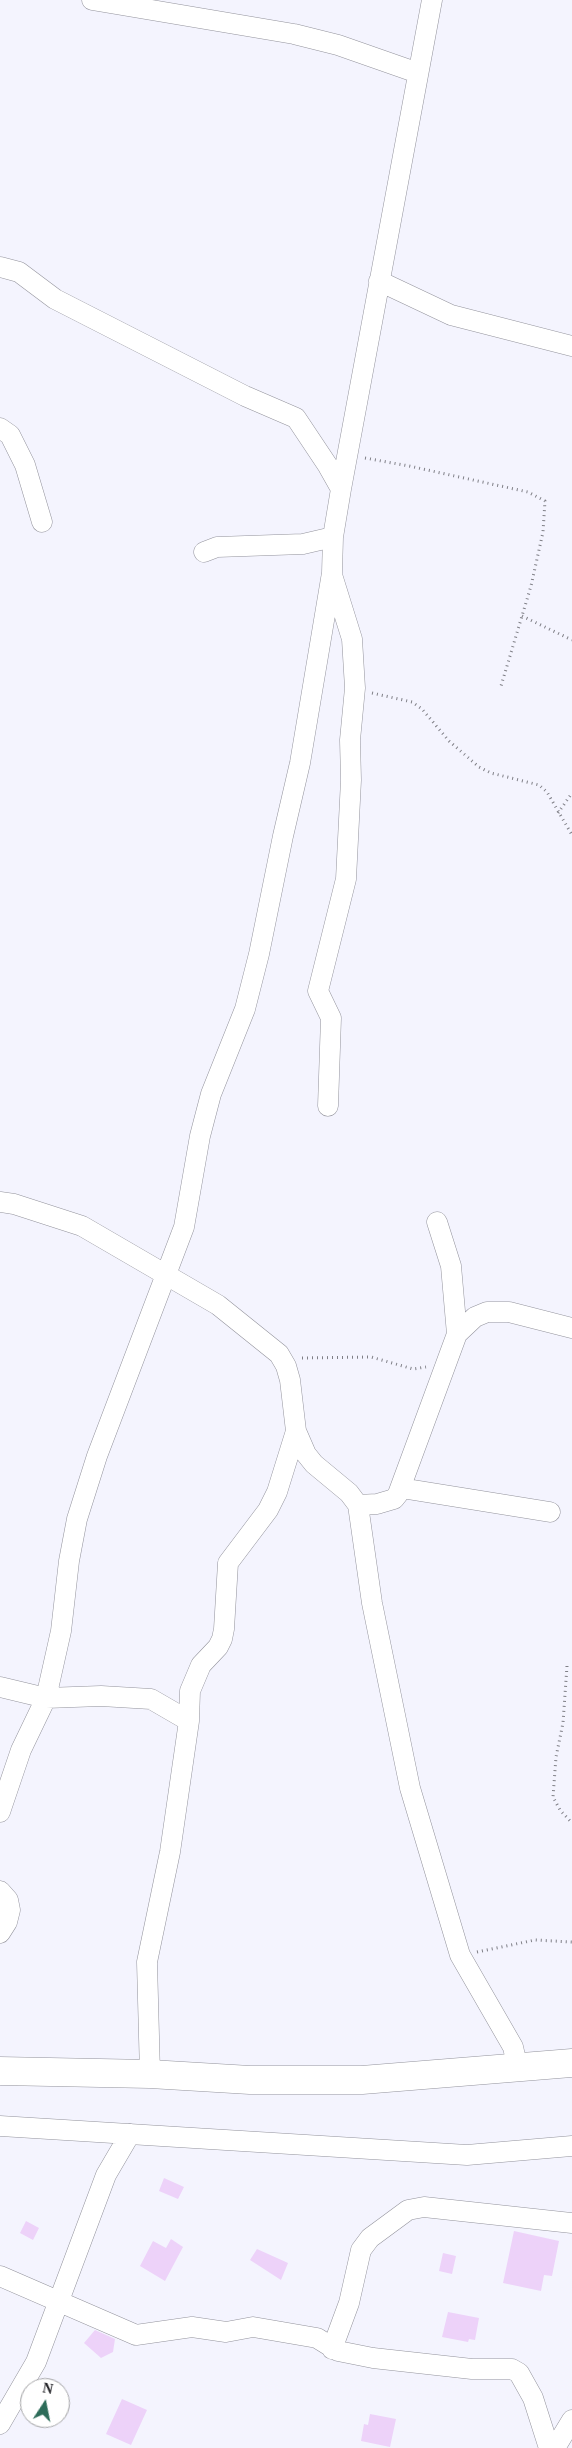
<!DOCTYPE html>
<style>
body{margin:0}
#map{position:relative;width:572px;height:2448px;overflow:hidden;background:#f4f4fe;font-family:Georgia,serif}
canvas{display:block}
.north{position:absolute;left:20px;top:2378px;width:50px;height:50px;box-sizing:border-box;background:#fff;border:1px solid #a3a3a5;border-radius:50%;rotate:11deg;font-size:14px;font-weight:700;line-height:20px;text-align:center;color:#1a1a1e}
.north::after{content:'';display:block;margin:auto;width:18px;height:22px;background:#2d6c59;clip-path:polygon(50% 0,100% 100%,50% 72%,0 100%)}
</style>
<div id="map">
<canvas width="572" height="2448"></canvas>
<div class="north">N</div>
</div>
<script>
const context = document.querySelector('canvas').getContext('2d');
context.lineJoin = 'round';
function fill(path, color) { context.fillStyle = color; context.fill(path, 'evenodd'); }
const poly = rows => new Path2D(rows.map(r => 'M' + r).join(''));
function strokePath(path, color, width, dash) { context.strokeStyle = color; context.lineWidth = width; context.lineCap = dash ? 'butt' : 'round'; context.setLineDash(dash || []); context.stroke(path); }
const building = poly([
 [164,2178,184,2187,178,2199,159,2191],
 [26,2221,39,2228,33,2240,20,2233],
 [514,2231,559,2241,552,2276,544,2275,541,2291,503,2283],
 [171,2239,183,2247,165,2281,140,2266,153,2241,166,2248],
 [257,2249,288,2263,281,2280,250,2260],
 [443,2253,456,2256,452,2274,439,2271],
 [448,2312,479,2318,475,2340,469,2339,468,2342,442,2337],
 [95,2330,115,2339,113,2352,101,2358,84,2343],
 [122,2399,147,2410,131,2445,106,2434],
 [370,2414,396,2419,390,2447,361,2441,364,2424,368,2425]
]);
const path = poly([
 [365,458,409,466,528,492,545,501,543,532,531,586,501,686],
 [522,616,572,640],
 [372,693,412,702,422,709,449,741,479,767,491,773,539,785,547,792,572,835],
 [558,813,572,793],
 [302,1358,371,1357,413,1369,426,1367],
 [567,1666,563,1723,556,1757,553,1797,560,1810,572,1823],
 [477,1952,535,1940,572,1942]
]);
const street = poly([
 [92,0,294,34,338,45,418,73],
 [0,267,19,272,55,299,245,396,296,418,328,466,341,489],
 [379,281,451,315,572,346],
 [0,428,10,435,25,465,42,522],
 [204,552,217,547,303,544,333,537],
 [328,1106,331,1018,318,991,346,879,351,780,350,740,355,688,352,639,333,578],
 [0,1202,14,1204,82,1226,218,1305,279,1354,286,1366,290,1380,296,1431,277,1492,268,1510,228,1563,224,1629,222,1639,218,1647,201,1665,190,1691,189,1721,170,1852,147,1962,150,2074],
 [457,1334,475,1317,487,1312,509,1312,572,1328],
 [296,1431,306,1454,314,1464,349,1493,358,1505,372,1603,410,1788,460,1955,513,2047,518,2069],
 [401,1488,550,1512],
 [358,1505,377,1504,394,1499,398,1494,457,1334,451,1266,437,1222],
 [0,1687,46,1698,101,1696,151,1699,189,1721],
 [0,1812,21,1750,46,1698,61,1631,69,1561,77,1519,97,1456,184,1227,200,1136,211,1094,245,1009,259,954,283,836,300,763,332,573,333,537,341,489,432,0],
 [0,1891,8,1900,10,1910,7,1922,0,1933],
 [0,2126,467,2155,572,2146],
 [0,2276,136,2335,192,2327,226,2332,253,2327,317,2338,338,2351,373,2358,472,2369,512,2369,519,2373,533,2398,549,2448],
 [332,2349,349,2303,361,2250,370,2238,408,2210,424,2207,572,2223],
 [0,2424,36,2362,106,2175,130,2134],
 [555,2448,572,2420]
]);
const secondary = poly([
 [0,2071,150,2074,250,2080,362,2080,572,2063]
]);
fill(building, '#edd2f9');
strokePath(street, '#93939c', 21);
strokePath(secondary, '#93939c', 29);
strokePath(path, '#7f7f86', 3, [1, 4]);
strokePath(street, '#fff', 20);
strokePath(secondary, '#fff', 28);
</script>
